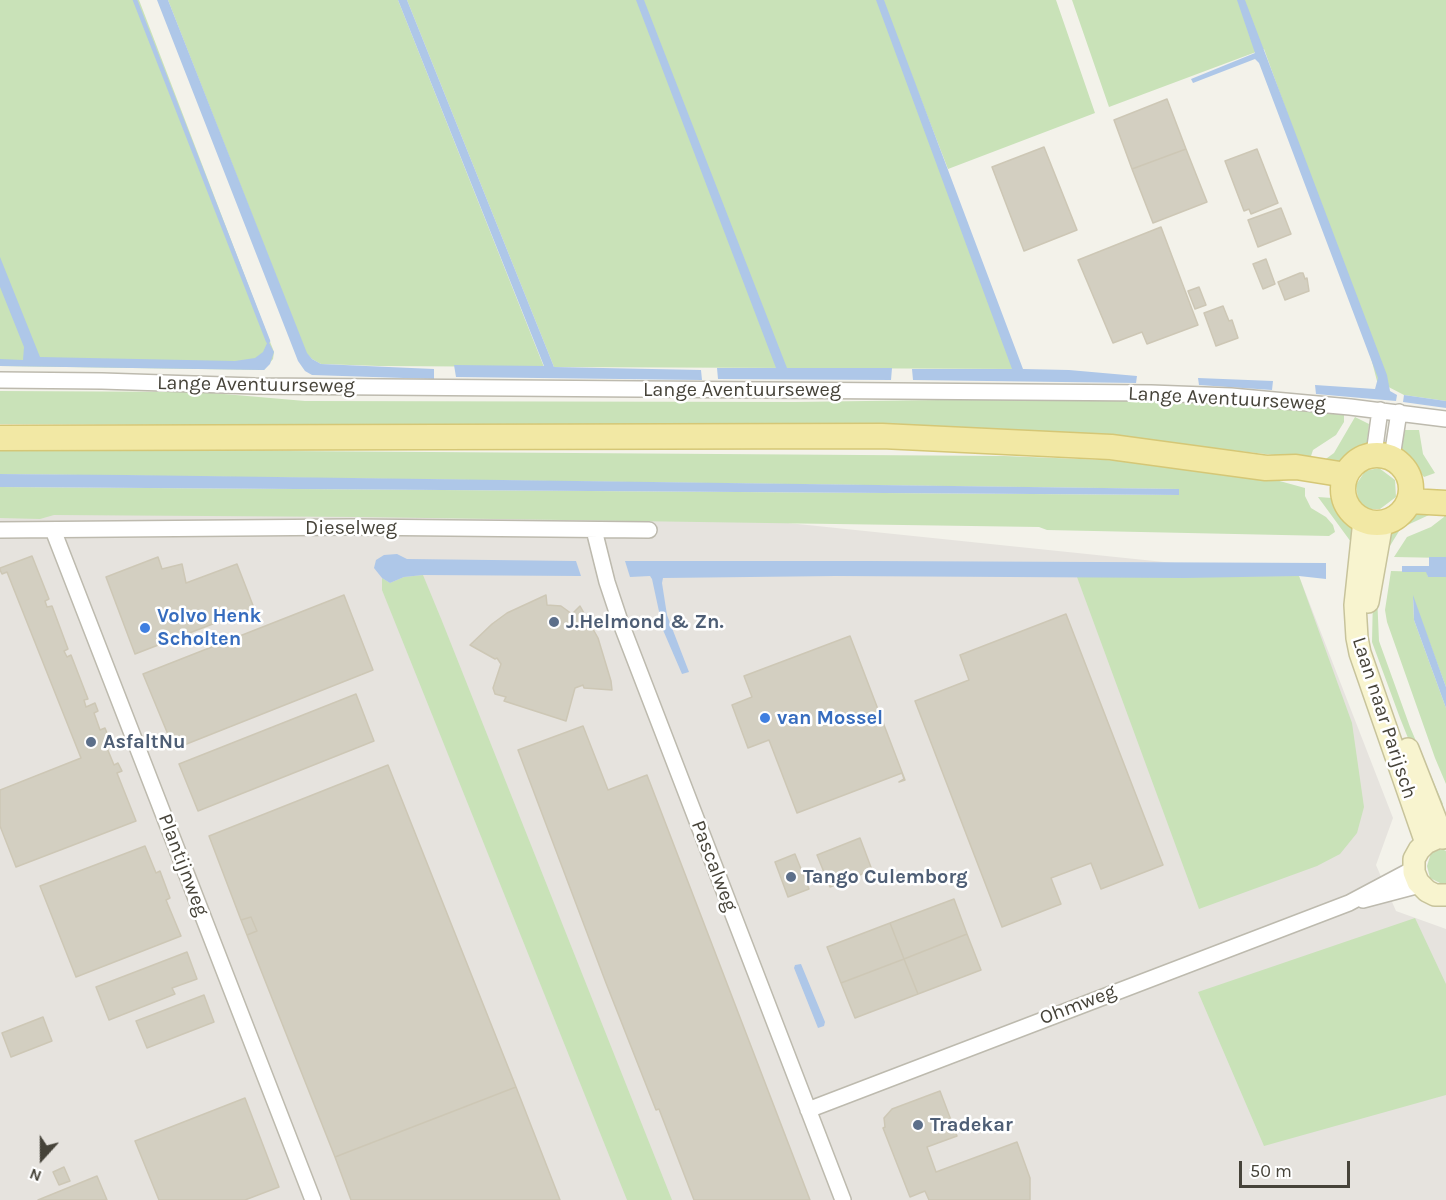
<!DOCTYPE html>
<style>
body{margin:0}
#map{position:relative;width:1446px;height:1200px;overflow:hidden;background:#f3f2ea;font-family:Karla,sans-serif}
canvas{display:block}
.north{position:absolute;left:12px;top:1128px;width:60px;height:60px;-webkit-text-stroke:4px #fff;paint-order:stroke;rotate:201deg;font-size:16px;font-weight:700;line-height:24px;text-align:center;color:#464339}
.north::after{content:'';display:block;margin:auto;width:21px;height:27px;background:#464339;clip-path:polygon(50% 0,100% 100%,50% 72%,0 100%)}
.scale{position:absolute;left:1239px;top:1161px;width:111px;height:27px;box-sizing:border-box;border:3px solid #464339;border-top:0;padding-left:8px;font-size:18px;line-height:21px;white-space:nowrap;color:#464339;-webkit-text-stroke:4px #fff;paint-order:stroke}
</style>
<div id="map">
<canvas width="1446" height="1200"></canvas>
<div class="north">N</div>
<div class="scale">50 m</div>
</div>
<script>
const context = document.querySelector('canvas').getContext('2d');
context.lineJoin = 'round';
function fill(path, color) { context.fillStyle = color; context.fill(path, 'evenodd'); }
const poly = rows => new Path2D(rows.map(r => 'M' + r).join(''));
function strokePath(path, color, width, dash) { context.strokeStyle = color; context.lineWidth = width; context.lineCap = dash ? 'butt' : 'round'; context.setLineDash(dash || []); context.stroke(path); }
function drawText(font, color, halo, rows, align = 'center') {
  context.font = font + ' Karla,sans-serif'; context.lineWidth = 5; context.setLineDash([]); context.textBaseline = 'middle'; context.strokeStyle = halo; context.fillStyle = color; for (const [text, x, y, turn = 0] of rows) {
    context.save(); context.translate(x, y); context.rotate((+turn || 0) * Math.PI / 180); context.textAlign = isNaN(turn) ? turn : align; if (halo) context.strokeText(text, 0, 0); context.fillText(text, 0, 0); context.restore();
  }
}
const industrial = poly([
 [0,507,759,520,1299,576,1393,818,1376,865,1396,911,1446,929,1446,1200,0,1200]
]);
const green = poly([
 [0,0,139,0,274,352,273,359,264,370,0,366],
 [168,0,398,0,544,367,379,366,321,364,312,359,306,353],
 [407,0,1056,0,1095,113,948,169,901,48,1021,369,554,367],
 [1072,0,1446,0,1446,401,1404,395,1377,381,1360,315,1264,49,1109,107],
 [0,391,201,392,305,401,795,402,1151,397,1339,410,1344,414,1344,422,1336,435,1313,450,1310,459,1131,439,735,427,0,424],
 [1355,417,1369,424,1367,444,1338,467,1323,461,1334,453],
 [1405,430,1419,430,1423,454,1435,473,1424,477,1400,451],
 [0,449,1004,456,1183,463,1265,477,1305,488,1305,496,1311,508,1326,517,1333,525,1335,532,1329,536,1047,530,1039,527,359,517,54,515,40,519,0,518,0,487,1178,495,1179,489,0,474],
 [1379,468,1395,480,1396,497,1380,509,1367,509,1358,499,1356,485,1365,471],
 [1318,497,1332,498,1348,517,1356,538,1351,542],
 [1424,508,1429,515,1401,528,1388,549,1382,545,1394,525],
 [1446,510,1446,558,1394,557,1407,537,1431,527,1444,517],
 [1391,571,1427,572,1428,577,1446,577,1446,687,1413,598,1414,620,1446,708,1446,784,1435,758,1387,622,1385,610],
 [423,575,442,621,672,1200,627,1200,382,590,382,578,390,583,404,577],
 [1299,576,1352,723,1364,807,1357,833,1340,854,1317,866,1199,909,1077,577],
 [1373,595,1377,595,1379,641,1410,727,1443,804,1436,808,1400,718,1372,642],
 [1442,849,1446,851,1446,883,1442,884,1430,878,1427,866,1431,853],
 [1415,918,1446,984,1446,1095,1264,1146,1198,992]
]);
const water = poly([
 [157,0,168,0,307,353,312,359,321,364,434,369,434,379,312,375,305,371,298,361],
 [398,0,407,0,554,367,701,370,702,380,456,377,454,365,544,366],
 [636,0,644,0,787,368,892,368,891,380,718,379,717,368,776,368],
 [876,0,884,0,1023,369,1069,370,1137,376,1136,383,913,380,912,369,1012,369],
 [1237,0,1245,0,1387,375,1390,391,1397,395,1396,401,1316,394,1315,385,1375,389,1378,378,1259,63,1255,59,1193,83,1191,79,1255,53],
 [0,257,40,357,235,361,255,358,263,352,268,341,274,352,270,364,264,370,0,366,0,359,23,360,24,347,0,287],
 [1198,378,1273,381,1272,390,1199,385],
 [1404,395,1446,401,1446,408,1403,402],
 [0,474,126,475,1179,489,1179,495,0,487],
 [397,554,407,559,576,561,581,576,423,575,404,577,390,583,382,578,374,568,376,560,384,555],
 [1429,557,1446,557,1446,577,1428,577,1426,572,1402,572,1402,566,1429,566],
 [625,561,869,561,1326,563,1326,579,1299,576,1184,578,836,576,663,578,662,583,667,615,689,672,682,674,663,630,652,579,650,576,630,577],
 [1413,595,1446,687,1446,708,1414,620],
 [801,964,825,1022,824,1026,818,1028,794,968,795,965]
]);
const stream = poly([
 [135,0,268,341]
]);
const building = poly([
 [1167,99,1186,149,1132,169,1114,120,1167,99],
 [1044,147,1077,230,1024,251,992,167,1044,147],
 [1186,149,1207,202,1153,223,1132,169,1186,149],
 [1257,149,1278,203,1251,214,1249,209,1244,211,1225,161,1257,149],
 [1281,208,1291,234,1258,247,1248,220,1281,208],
 [1161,227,1198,325,1147,344,1142,332,1113,343,1078,260,1161,227],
 [1266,259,1275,284,1263,289,1253,264,1266,259],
 [1300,273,1303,273,1305,279,1307,278,1309,291,1285,300,1278,282,1300,273],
 [1199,287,1206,305,1195,309,1188,291,1199,287],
 [1223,306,1229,321,1232,320,1238,338,1216,346,1204,313,1223,306],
 [32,556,49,599,45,601,47,607,52,606,68,649,64,651,67,657,71,655,88,699,84,700,86,707,95,703,98,711,94,713,100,730,105,728,112,746,107,748,114,765,118,763,122,771,117,773,136,821,16,867,0,826,0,790,81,758,7,572,2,574,0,570,0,568,32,556],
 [158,557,162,569,182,564,186,583,237,564,254,608,135,654,106,577,158,557],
 [344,595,373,670,174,749,143,674,344,595],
 [546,595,547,605,561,606,572,614,580,606,598,638,611,681,612,690,584,688,583,685,575,688,566,721,504,701,506,697,495,694,493,688,501,664,497,658,495,659,470,645,492,624,507,613,546,595],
 [1066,614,1163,865,1101,889,1091,863,1051,878,1061,904,1002,927,915,701,969,680,960,655,1066,614],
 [850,636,905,780,899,782,904,779,902,773,797,813,769,740,748,748,732,705,752,697,744,676,850,636],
 [356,694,374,741,198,811,179,764,356,694],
 [583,726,608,790,647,775,810,1200,694,1200,659,1109,656,1110,606,983,518,750,583,726],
 [388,765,516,1087,335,1157,247,935,257,931,251,917,241,920,209,836,388,765],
 [860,838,872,870,830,887,817,855,860,838],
 [145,846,156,873,160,871,170,898,166,900,181,936,76,977,40,886,145,846],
 [795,854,809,889,788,897,775,862,795,854],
 [954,899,967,934,904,959,890,923,954,899],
 [251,917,257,931,247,935,241,920,251,917],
 [890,923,904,959,841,983,827,947,890,923],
 [967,934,981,970,918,994,904,959,967,934],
 [187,952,197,979,172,988,175,994,109,1020,96,987,187,952],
 [904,959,918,994,855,1018,841,983,904,959],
 [204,995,214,1022,147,1048,136,1021,204,995],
 [43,1017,52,1041,11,1057,2,1033,43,1017],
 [516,1087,560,1200,351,1200,335,1157,516,1087],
 [940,1091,957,1136,927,1147,936,1172,1017,1142,1030,1178,1030,1200,929,1200,925,1191,910,1197,883,1128,885,1127,884,1118,892,1109,940,1091],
 [245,1098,279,1187,245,1200,159,1200,135,1141,245,1098],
 [64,1167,70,1181,59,1185,53,1172,64,1167],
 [97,1176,107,1200,38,1200,97,1176]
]);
const street = poly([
 [0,380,102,381,255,386,1151,393,1231,396,1350,407,1446,419],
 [1374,454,1380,410],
 [1392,457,1399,412],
 [0,530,351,527,649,530],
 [53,530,313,1200],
 [594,530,607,582,620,621,843,1200],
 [1363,900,1420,885],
 [808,1110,1349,903,1413,869]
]);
const secondary = poly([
 [1364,520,1355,605,1357,638,1360,653,1426,843],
 [1368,602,1382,523],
 [1408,749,1443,838],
 [1437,838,1426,843,1419,850,1414,859,1414,872,1418,882,1427,891,1435,895,1446,895]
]);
const primary = poly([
 [0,438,882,436,1111,447,1266,468,1296,467,1346,475],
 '1343 489a34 34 0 1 1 68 0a34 34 0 1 1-68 0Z',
 [1409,501,1446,503]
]);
const markers = [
 [554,622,6,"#5c6f8a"],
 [145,628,6,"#3f7fe0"],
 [765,718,6,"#3f7fe0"],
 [91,742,6,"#5c6f8a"],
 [791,877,6,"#5c6f8a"],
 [918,1125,6,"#5c6f8a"]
];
const streetNames = [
 ["Lange Aventuurseweg",256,385,1],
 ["Lange Aventuurseweg",742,390],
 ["Lange Aventuurseweg",1227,399,3],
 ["Dieselweg",351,528],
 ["Laan naar Parijsch",1384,718,72],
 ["Plantijnweg",183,865,69],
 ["Pascalweg",714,866,69],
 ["Ohmweg",1078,1005,-21]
];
const shopNames = [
 ["Volvo Henk",157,616],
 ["Scholten",157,639],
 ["van Mossel",777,718]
];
const serviceNames = [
 ["J.Helmond & Zn.",566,622],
 ["AsfaltNu",103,742],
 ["Tango Culemborg",803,877],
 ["Tradekar",930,1125]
];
fill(industrial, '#e6e3de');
fill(green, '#c9e2b8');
fill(water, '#aec7e8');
strokePath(stream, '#aec7e8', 4.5);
fill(building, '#d3cfc1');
strokePath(building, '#cdc7b5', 1.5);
strokePath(street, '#bdbaae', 18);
strokePath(secondary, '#c7c39b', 24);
strokePath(primary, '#d5c776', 27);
strokePath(street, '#fff', 15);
strokePath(secondary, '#f8f4cf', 21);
strokePath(primary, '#f2e8a4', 24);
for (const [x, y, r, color] of markers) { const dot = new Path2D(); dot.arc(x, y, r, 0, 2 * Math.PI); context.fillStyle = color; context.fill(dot); strokePath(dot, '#fff', 2); }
drawText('20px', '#464339', '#fff', streetNames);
drawText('bold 20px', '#366cbe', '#fff', shopNames, 'left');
drawText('bold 20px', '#4e5e75', '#fff', serviceNames, 'left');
</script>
